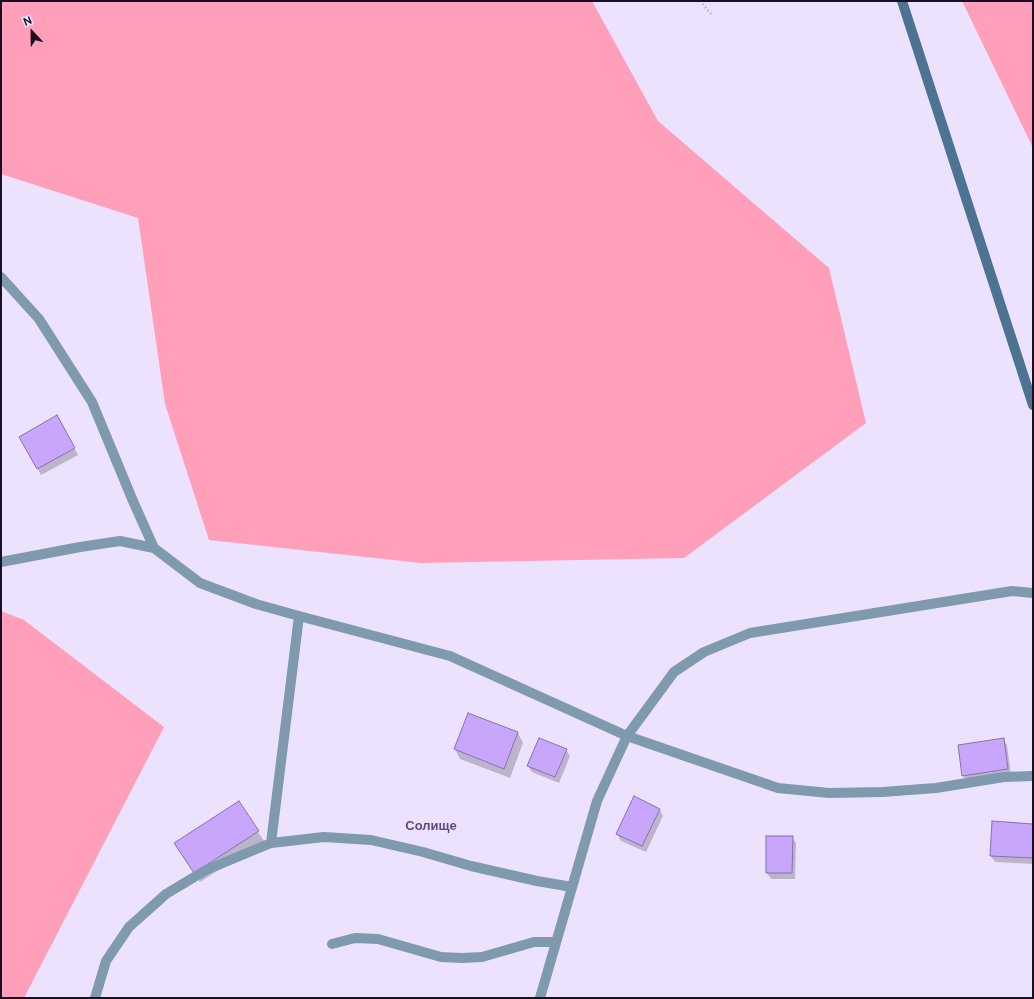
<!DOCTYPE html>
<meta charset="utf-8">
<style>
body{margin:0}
#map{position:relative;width:1034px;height:999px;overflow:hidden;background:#ece2fe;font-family:"DM Sans",sans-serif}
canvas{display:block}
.frame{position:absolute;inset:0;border:2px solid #180e26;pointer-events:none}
.north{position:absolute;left:12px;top:12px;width:40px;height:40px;-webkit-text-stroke:3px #ece2fe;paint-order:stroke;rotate:338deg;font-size:11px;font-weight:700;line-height:16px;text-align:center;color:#180e26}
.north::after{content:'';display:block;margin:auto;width:14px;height:18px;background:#180e26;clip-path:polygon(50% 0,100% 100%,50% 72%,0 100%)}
</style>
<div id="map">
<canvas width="1034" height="999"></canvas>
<div class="frame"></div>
<div class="north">N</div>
</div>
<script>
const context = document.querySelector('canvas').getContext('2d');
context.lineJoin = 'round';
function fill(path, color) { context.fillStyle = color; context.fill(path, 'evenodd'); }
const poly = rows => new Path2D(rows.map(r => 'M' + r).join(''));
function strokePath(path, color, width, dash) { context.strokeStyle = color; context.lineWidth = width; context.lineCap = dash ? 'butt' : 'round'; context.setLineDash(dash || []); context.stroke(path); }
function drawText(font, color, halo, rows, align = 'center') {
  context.font = font + ' "DM Sans",sans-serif'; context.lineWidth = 3; context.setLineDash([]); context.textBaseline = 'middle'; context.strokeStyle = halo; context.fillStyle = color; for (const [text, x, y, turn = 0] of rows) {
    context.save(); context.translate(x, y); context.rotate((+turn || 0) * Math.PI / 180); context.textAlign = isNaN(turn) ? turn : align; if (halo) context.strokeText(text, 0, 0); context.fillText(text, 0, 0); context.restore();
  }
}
const green = poly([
 [1,1,592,1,658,121,829,268,866,423,684,558,421,563,209,540,165,404,138,218,1,174],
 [962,1,1033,1,1033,148],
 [1,611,24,620,164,727,24,998,1,998]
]);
const shadow = poly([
 [57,417,78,455,41,475,20,437],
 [469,714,518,733,523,743,510,778,460,759,455,749],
 [1003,739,1007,745,1011,775,967,782,963,775],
 [566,750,570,756,559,783,532,772,528,766],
 [659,809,663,816,646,852,621,841,617,834],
 [1033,825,1033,864,995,862,991,856],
 [258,832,264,841,200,882,181,853],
 [792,837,796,843,795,879,771,879,767,873]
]);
const building = poly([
 [57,415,75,448,37,469,19,437,57,415],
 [468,713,518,732,504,769,454,749,468,713],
 [539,738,567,749,555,777,527,766,539,738],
 [1004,738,1008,769,962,776,958,745,1004,738],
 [634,796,660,809,642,846,616,834,634,796],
 [239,801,259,831,194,873,174,843,239,801],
 [992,821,1033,824,1033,858,990,856,992,821],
 [766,836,793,836,792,873,766,873,766,836]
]);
const path = poly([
 [700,1,712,15]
]);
const street = poly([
 [1,277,39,319,92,402,133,501,154,548,200,583,256,604,299,616],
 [1,562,80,547,120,541,154,548],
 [271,843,324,837,371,840,423,852,471,866,537,881,572,887],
 [332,944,355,938,378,939,441,957,462,958,482,957,534,942,556,942],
 [95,998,106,961,129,927,166,894,206,870,271,843,299,616,450,656,627,736,778,788,829,793,882,792,936,788,1004,777,1033,776],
 [540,998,597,801,627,736,674,672,704,652,750,633,1012,591,1033,593]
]);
const secondary = poly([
 [902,1,1033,405]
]);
const quarterNames = [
 ["Солище",431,827]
];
fill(green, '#ff9fba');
fill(shadow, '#0003');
fill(building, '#c7a6fb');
strokePath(building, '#8870ae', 1);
strokePath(path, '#a99fba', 2.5, [1, 3]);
strokePath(street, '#7f9aae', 10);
strokePath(secondary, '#4c7492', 10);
drawText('bold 13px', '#604983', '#ece2fe', quarterNames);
</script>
